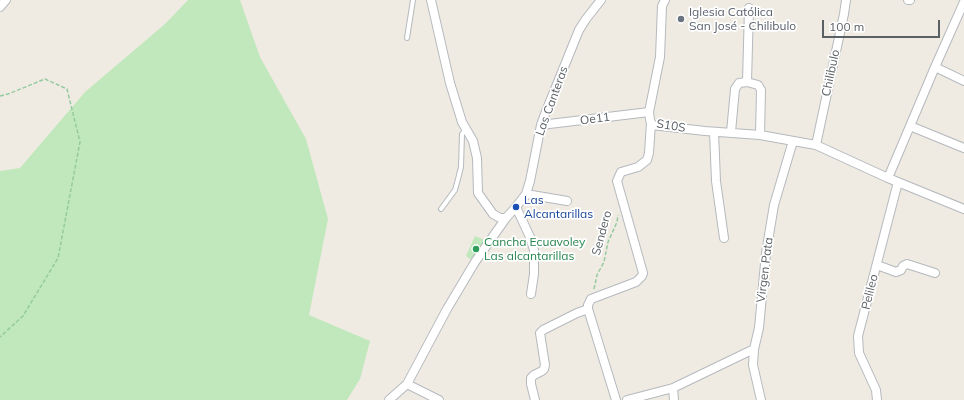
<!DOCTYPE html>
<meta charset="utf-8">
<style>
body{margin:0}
#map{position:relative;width:964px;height:400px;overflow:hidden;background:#efebe2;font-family:Mulish,sans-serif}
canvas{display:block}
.scale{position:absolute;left:822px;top:20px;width:118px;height:18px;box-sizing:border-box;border:2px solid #5a6064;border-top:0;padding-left:5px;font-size:12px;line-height:14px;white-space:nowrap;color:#5a6064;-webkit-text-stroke:3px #fff;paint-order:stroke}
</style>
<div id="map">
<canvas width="964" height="400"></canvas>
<div class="scale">100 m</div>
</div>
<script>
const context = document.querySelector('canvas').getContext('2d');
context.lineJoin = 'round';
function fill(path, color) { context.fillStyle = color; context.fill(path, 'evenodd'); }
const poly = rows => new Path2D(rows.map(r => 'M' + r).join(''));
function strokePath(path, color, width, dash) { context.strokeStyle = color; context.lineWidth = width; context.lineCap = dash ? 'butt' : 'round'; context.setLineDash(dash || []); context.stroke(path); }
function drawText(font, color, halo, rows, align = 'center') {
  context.font = font + ' Mulish,sans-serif'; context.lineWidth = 3.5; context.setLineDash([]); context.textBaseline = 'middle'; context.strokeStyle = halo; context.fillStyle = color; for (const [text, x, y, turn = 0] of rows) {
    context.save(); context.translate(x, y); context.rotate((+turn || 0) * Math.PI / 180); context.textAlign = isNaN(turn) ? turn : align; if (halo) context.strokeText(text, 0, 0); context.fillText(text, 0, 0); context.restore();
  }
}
const green = poly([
 [188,0,240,0,260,57,306,139,328,219,309,315,370,341,360,379,347,400,0,400,0,171,20,168,85,92,165,24],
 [475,236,487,241,475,262,466,256]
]);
const path = poly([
 [0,96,8,94,45,79,67,89,80,142,58,258,23,316,0,337],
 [594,289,597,275,604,262,608,242,617,222,618,215]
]);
const service = poly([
 [407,38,413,0],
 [441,209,455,190,458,179,461,167,462,134,466,129]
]);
const minor = poly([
 [431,0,450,83,462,122,473,141,477,158,478,193,493,214,500,218,506,218,516,207,526,194,530,181,541,125,545,114,579,30,586,19,601,0],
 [665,0,662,6,660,57,649,112,650,120,652,125,705,131,760,135,816,145,888,178,964,209],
 [908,0,910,0],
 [0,7,6,0],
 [935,67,964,81],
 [747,82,749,8],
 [541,125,649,112],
 [910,126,964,148],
 [714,132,716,181,724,238],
 [731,132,735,89,739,83,747,82,758,85,761,90,760,135],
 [816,145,844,14,846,0],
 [888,178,935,67,964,2],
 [526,194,567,201],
 [516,207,530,237,534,250,534,274,531,294],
 [877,265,896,272,901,270,903,266,907,264,935,273],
 [407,384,439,400],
 [673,388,674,400],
 [389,400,407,384,447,309,475,262,506,218],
 [535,400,531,384,531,378,534,375,542,371,544,369,545,365,540,333,543,330,577,313,588,309],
 [616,400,588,309,588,305,591,299,636,282,642,276,643,273,617,181,621,172,638,167,647,160,649,153,651,123],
 [627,400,673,388,754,349],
 [761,400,753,365,754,349,759,328,766,253,774,205,793,141],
 [877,400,876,390,859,353,858,336,898,182]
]);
const markers = [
 [681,19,4,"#6b7280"],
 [516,207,4,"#1a4fb4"],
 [476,249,4,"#2e9e5b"]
];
const worshipNames = [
 ["Iglesia Católica",689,12],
 ["San José - Chilibulo",689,26]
];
const streetNames = [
 ["Chilibulo",831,73,-78],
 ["Las Canteras",552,101,-70],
 ["Oe11",595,119,-7],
 ["S10S",671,126,9],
 ["Sendero",602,233,-75],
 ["Virgen Pata",765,270,-83],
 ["Pelileo",870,292,-76]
];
const transitNames = [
 ["Las",524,200],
 ["Alcantarillas",524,214]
];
const leisureNames = [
 ["Cancha Ecuavoley",484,242],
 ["Las alcantarillas",484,256]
];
fill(green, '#c0e8bc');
strokePath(service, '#b5b9be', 6);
strokePath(minor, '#b5b9be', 10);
strokePath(path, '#94ca9f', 1.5, [4, 2]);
strokePath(service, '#fff', 4);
strokePath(minor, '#fff', 8);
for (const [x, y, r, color] of markers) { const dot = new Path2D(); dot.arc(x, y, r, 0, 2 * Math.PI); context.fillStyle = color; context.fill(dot); strokePath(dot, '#fff', 1.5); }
drawText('12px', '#5b616d', '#fff', worshipNames, 'left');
drawText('12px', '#5a6064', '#fff', streetNames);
drawText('12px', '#164399', '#fff', transitNames, 'left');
drawText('12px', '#27864d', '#fff', leisureNames, 'left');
</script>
